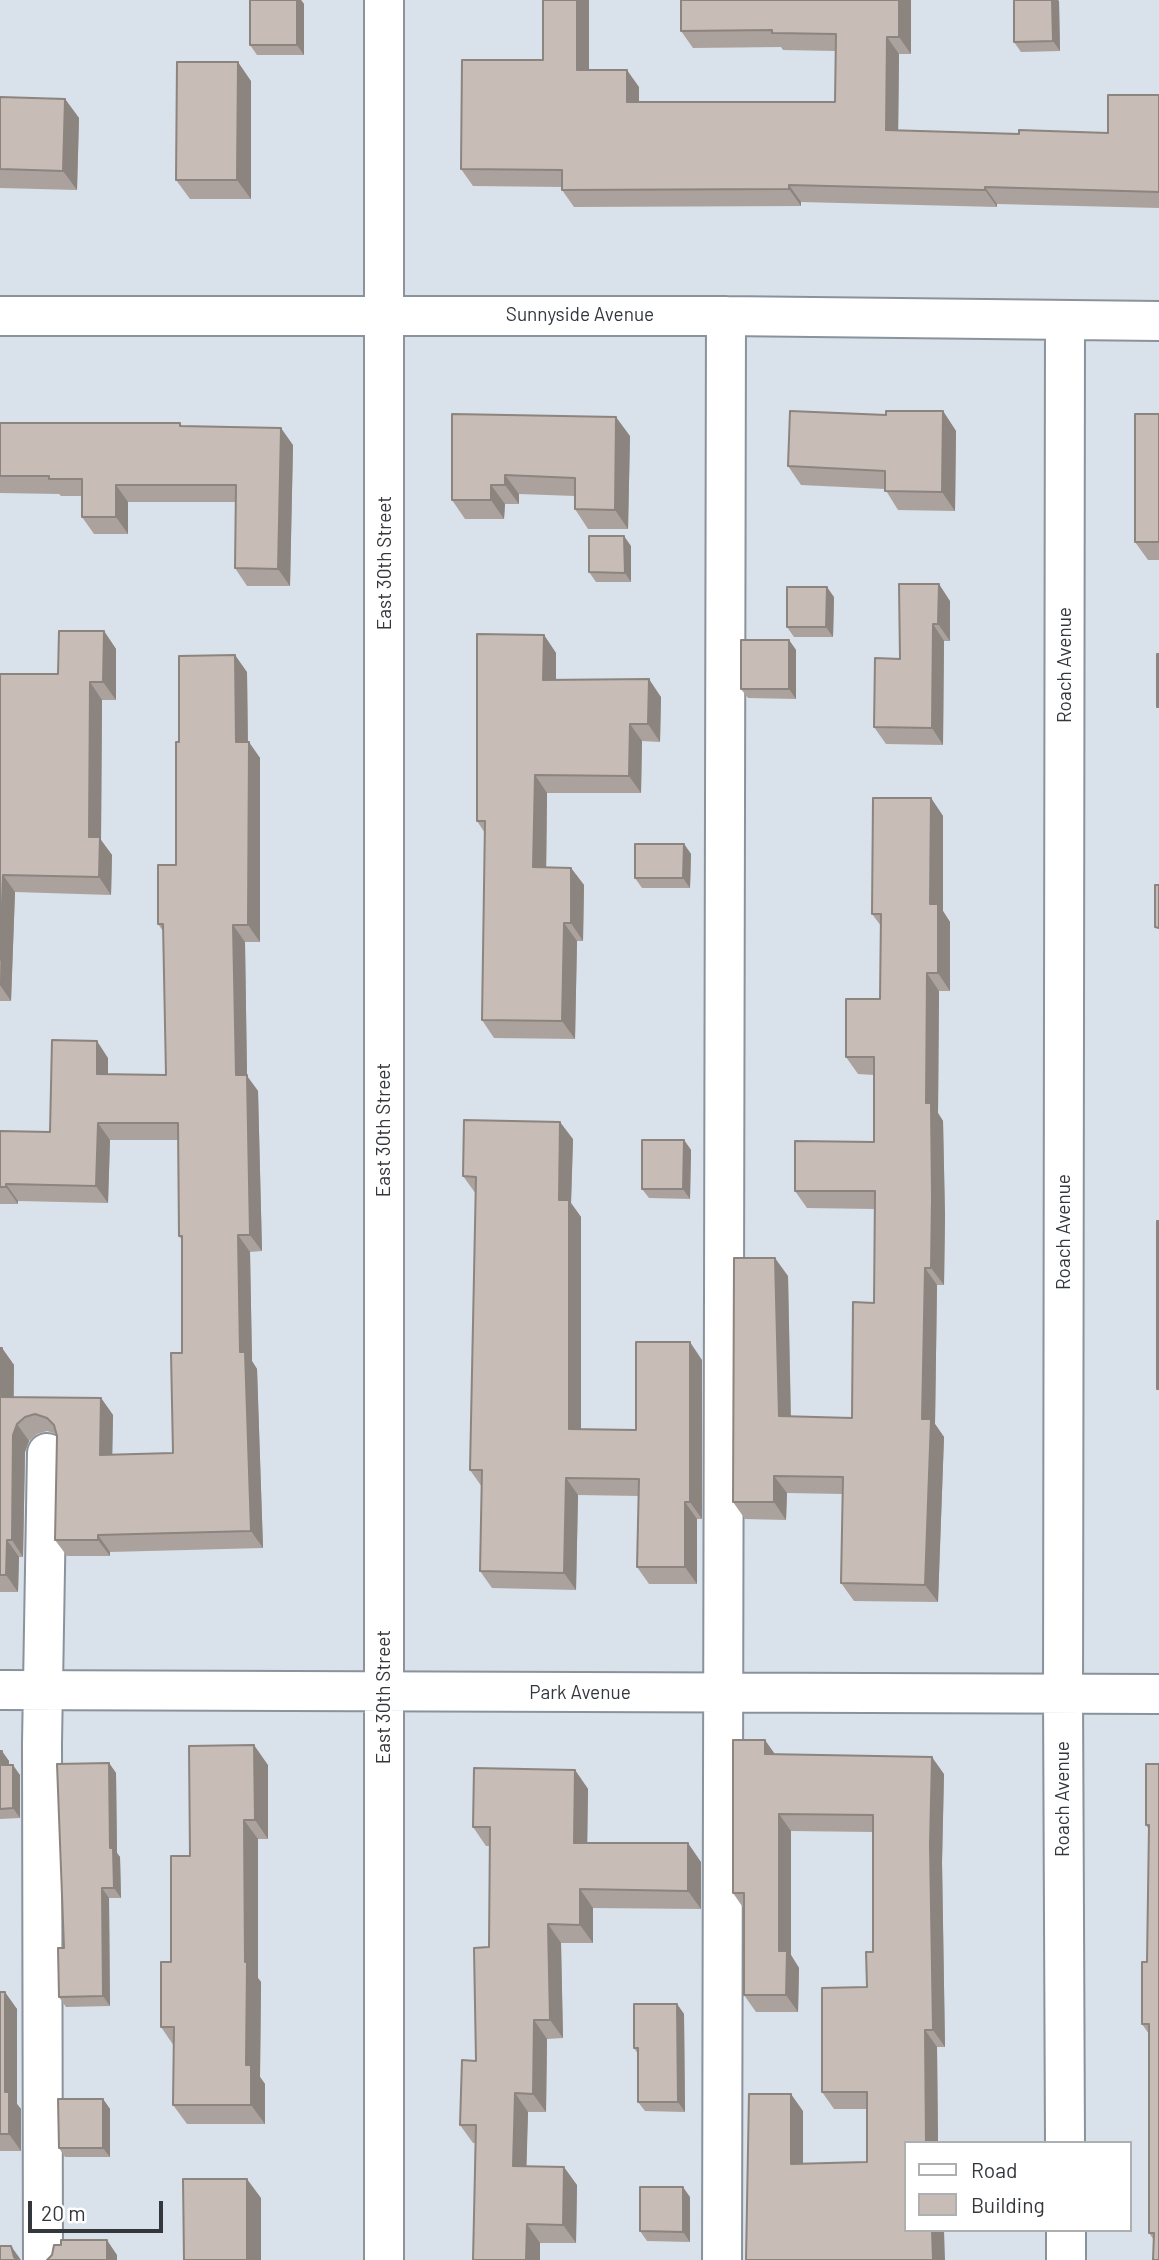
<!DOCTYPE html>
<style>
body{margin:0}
#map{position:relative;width:1159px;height:2260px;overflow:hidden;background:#d9e1eb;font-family:Barlow,sans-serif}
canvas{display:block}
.legend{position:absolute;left:904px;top:2141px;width:228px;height:91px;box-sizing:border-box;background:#fff;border:2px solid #aeafb1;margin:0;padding:9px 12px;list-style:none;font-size:21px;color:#34373b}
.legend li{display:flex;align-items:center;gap:14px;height:35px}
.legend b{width:35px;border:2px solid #aeafb1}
.scale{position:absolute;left:28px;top:2201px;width:135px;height:32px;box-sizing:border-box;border:4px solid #34373b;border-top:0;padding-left:9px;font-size:21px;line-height:24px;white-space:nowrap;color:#34373b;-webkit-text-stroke:5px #fff;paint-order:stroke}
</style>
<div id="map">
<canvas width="1159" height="2260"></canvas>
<ul class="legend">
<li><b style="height:9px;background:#fff"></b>Road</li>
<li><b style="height:19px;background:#c8bcb6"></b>Building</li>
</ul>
<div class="scale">20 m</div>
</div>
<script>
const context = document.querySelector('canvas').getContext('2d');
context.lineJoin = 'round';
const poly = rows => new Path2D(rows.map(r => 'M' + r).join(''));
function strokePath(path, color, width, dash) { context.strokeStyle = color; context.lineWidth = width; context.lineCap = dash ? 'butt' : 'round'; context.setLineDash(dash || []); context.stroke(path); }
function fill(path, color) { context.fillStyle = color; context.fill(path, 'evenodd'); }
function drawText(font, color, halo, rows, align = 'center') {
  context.font = font + ' Barlow,sans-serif'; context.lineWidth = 5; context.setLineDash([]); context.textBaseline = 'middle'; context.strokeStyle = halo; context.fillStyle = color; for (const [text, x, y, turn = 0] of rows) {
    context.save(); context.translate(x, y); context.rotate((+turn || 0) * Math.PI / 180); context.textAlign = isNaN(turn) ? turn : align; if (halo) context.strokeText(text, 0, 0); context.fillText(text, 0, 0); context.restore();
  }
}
const minor = poly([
 [0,316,726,316,1159,321],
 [1065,321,1063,1695,1065,2143],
 [0,1690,1159,1694],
 [1066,2230,1066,2260],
 [43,2260,42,1743,47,1453],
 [384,2260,384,0],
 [722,2260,726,316]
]);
const wall = poly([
 [250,0,301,0,304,4,304,55,257,55,250,45],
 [681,0,911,0,911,54,899,54,898,130,1019,134,1108,133,1159,95,1159,208,997,204,997,207,801,202,801,206,574,207,562,190,562,187,473,186,461,169,543,60,589,70,639,87,639,102,835,102,836,51,783,50,781,47,693,48,681,31],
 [1059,1,1060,51,1021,52,1014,42],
 [251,81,251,199,190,199,176,180],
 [0,97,65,99,79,118,77,190,0,188],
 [943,411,956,431,955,511,898,510,885,489,801,485,788,466],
 [452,414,630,436,628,529,588,529,575,509,575,496,519,494,519,504,505,504,504,519,465,519,452,500],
 [1159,414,1159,560,1148,560,1135,542],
 [0,423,180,423,182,426,293,445,290,586,247,586,235,568,236,502,128,502,128,534,94,534,82,517,82,496,61,496,59,494,0,493],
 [631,546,631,582,596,582,589,572],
 [834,597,833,637,794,637,787,627],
 [950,601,950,641,944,641,943,745,886,744,874,727,900,659],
 [104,631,116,649,116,700,102,700,101,840,112,855,111,895,15,892,11,1001,0,1001,0,674,58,674],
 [544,635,556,653,556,680,661,697,660,742,642,741,641,793,547,793,546,868,571,868,584,885,583,941,577,941,575,1039,494,1038,482,1020,485,833,477,821],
 [789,640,796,650,796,699,748,698,741,689],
 [247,672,248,742,260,758,260,942,245,942,247,1076,258,1091,262,1251,250,1252,252,1361,257,1369,263,1548,110,1552,110,1556,67,1556,55,1540,57,1436,57,1434,47,1431,37,1434,29,1441,25,1452,23,1557,19,1557,18,1592,0,1592,0,1348,2,1348,14,1365,14,1397,101,1398,113,1415,112,1455,173,1453,182,1353,182,1240,179,1236,178,1140,110,1140,108,1203,18,1201,18,1204,0,1204,0,1131,50,1132,108,1058,108,1074,166,1075,163,931,158,924,176,865,179,742],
 [931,798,943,816,943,911,950,922,950,991,939,991,938,1113,943,1121,945,1216,944,1285,937,1285,935,1424,944,1437,938,1602,854,1601,841,1583,843,1494,787,1493,786,1520,745,1519,733,1502,788,1276,791,1417,852,1418,874,1303,875,1209,807,1208,795,1191,874,1142,874,1075,858,1074,846,1057,880,999,881,926,872,914],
 [684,844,691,854,690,888,642,888,635,878],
 [573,1139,571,1203,581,1217,581,1429,636,1430,702,1360,702,1519,697,1519,697,1584,649,1584,637,1567,639,1496,578,1495,576,1590,492,1588,480,1571,482,1487,470,1470,476,1194,463,1176],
 [684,1140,691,1150,690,1199,649,1198,642,1189],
 [0,1751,9,1761,9,1765,20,1775,20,1818,0,1819],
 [775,1754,944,1774,942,1862,945,2047,937,2047,938,2143,905,2143,746,2260,803,2111,803,2164,867,2162,867,2109,834,2109,822,2092,867,1987,873,1952,873,1832,791,1831,791,1955,799,1968,798,2012,756,2012,744,1995,744,1909,733,1893],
 [109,1763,116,1773,117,1853,120,1857,121,1898,109,1898,110,2006,66,2007,59,1997,64,1948],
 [1159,1764,1154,2240,1149,2233,1149,2034,1142,2024,1147,1962,1149,1830,1146,1825],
 [268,1765,268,1839,258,1839,258,1978,261,1982,260,2077,265,2084,265,2124,187,2124,173,2105,174,2046,161,2027,190,1856],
 [575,1770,588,1789,587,1843,701,1862,701,1909,593,1908,593,1943,561,1943,563,2038,547,2039,546,2112,528,2112,526,2166,577,2185,576,2243,540,2243,540,2260,473,2260,475,2143,473,2143,460,2125,476,2061,489,1947,490,1846,486,1846,473,1827],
 [0,1992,17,2009,17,2104,21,2109,21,2151,0,2151],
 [677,2004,684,2014,685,2112,645,2111,638,2102,638,2054,634,2048],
 [103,2099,110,2109,110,2157,65,2157,59,2148],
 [690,2197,690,2242,647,2241,640,2231]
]);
const shadedWall = poly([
 [297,0,301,0,304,4,304,55,297,45],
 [577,0,589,0,589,87,577,70],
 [899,0,911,0,911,54,899,37],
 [1052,0,1058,0,1059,1,1060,51,1053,41],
 [887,37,899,54,898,147,886,130],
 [238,62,251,81,251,199,237,180],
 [627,70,639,87,639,119,627,102],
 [65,99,79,118,77,190,63,171],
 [789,185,801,202,801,206,789,189],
 [985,187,997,204,997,207,985,190],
 [943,411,956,431,955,511,942,492],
 [616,417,630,436,628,529,615,510],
 [281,428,293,445,290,586,278,569],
 [505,475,519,494,519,504,505,485],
 [116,485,128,502,128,534,116,517],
 [491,485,505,504,504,519,491,500],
 [624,536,631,546,631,582,625,573],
 [939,584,950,601,950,641,938,624],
 [827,587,834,597,833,637,826,627],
 [933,624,944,641,943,745,932,728],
 [104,631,116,649,116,700,103,682],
 [544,635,556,653,556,697,543,680],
 [789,640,796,650,796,699,789,689],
 [235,655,247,672,248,758,236,742],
 [649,679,661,697,660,742,648,724],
 [90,682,102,700,101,840,112,855,111,895,99,877,89,837],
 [630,724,642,741,641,793,629,776],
 [249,742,260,758,260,942,248,925],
 [535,775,547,793,546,885,533,867],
 [931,798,943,816,943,911,950,922,950,991,938,973,930,904],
 [684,844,691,854,690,888,683,878],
 [571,868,584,885,583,941,571,923],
 [3,875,15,892,11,1001,0,985],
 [564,923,577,941,575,1039,562,1021],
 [233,925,245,942,247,1076,258,1091,262,1251,250,1235,236,1075],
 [927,973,939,991,938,1113,943,1121,945,1216,944,1285,931,1268,926,1103],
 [97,1041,108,1058,108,1091,97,1074],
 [560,1122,573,1139,571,1203,581,1217,581,1446,569,1429,559,1200],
 [98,1123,110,1140,108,1203,96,1186],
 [684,1140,691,1150,690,1199,683,1189],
 [6,1184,18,1201,18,1204,6,1187],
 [238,1235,250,1252,252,1361,257,1369,263,1548,251,1531,240,1352],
 [775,1258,788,1276,791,1434,779,1416],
 [925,1268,937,1285,935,1424,944,1437,938,1602,925,1585,922,1419],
 [690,1342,702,1360,702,1519,690,1502],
 [2,1348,14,1365,13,1414,2,1397],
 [101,1398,113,1415,112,1472,100,1455],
 [17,1424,29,1441,25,1452,23,1557,12,1540,13,1435],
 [774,1476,787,1493,786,1520,774,1502],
 [566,1478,578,1495,576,1590,564,1573],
 [685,1502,697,1519,697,1584,685,1567],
 [98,1535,110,1552,110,1556,98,1540],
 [7,1540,19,1557,18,1592,6,1575],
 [765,1740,777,1757,765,1754],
 [254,1745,268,1765,268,1839,255,1820],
 [2,1751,9,1761,9,1775,2,1765],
 [932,1757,944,1774,942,1862,945,2047,933,2030,930,1845],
 [109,1763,116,1773,117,1853,120,1857,121,1898,114,1888,110,1848],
 [13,1765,20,1775,20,1818,13,1808],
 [575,1770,588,1789,587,1862,574,1843],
 [779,1814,791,1831,791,1955,799,1968,798,2012,786,1995,779,1951],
 [244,1820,258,1839,258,1978,261,1982,260,2077,265,2084,265,2124,251,2105,246,2065],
 [688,1843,701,1862,701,1909,688,1891],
 [102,1888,109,1898,110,2006,103,1996],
 [580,1889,593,1908,593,1943,580,1925],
 [548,1924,561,1943,563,2038,550,2020],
 [5,1992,17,2009,17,2104,21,2109,21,2151,9,2134,5,2092],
 [677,2004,684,2014,685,2112,678,2102],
 [534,2020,547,2039,546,2112,533,2094],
 [925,2030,937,2047,938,2143,926,2143],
 [515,2093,528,2112,526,2185,513,2166],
 [791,2094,803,2111,803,2181,791,2164],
 [103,2099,110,2109,110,2157,103,2148],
 [564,2167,577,2185,576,2243,563,2225],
 [247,2179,261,2198,261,2260,247,2260],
 [683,2187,690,2197,690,2242,683,2232],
 [527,2224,540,2243,540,2260,526,2260],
 [932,2230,944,2230,945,2260,933,2260],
 [107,2240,117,2255,117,2260,107,2260],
 [11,2246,21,2260,16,2260,14,2257]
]);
const building = poly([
 [250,0,297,0,297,45,250,45,250,0],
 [543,0,577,0,577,70,627,70,627,102,835,102,836,34,772,33,772,30,681,31,681,0,899,0,899,37,887,37,886,130,1019,134,1019,130,1108,133,1108,95,1159,95,1159,192,985,187,985,190,789,185,789,189,562,190,562,170,461,169,462,60,543,60,543,0],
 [1014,0,1052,0,1053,41,1014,42,1014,0],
 [177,62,238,62,237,180,176,180,177,62],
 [0,97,65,99,63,171,0,169,0,97],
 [790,411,886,415,886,411,943,411,942,492,885,491,885,471,788,466,790,411],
 [452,414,616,417,615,510,575,509,575,478,505,475,505,485,491,485,491,500,452,500,452,414],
 [1135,414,1159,414,1159,542,1135,542,1135,414],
 [0,423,180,423,180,426,281,428,278,569,235,568,236,485,116,485,116,517,82,517,82,479,49,479,49,476,0,476,0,423],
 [589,536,624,536,625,573,589,572,589,536],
 [899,584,939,584,938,624,933,624,932,728,874,727,875,658,900,659,899,584],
 [787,587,827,587,826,627,787,627,787,587],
 [59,631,104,631,103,682,90,682,89,837,100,837,99,877,3,875,0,960,0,674,58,674,59,631],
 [477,634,544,635,543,680,649,679,648,724,630,724,629,776,535,775,533,867,571,868,571,923,564,923,562,1021,482,1020,485,821,477,821,477,634],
 [741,640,789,640,789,689,741,689,741,640],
 [1157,654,1159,654,1159,707,1157,707,1157,654],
 [235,655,236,742,249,742,248,925,233,925,236,1075,247,1075,250,1235,238,1235,240,1352,245,1352,251,1531,98,1535,98,1540,55,1540,57,1436,54,1425,47,1418,35,1414,25,1417,17,1424,13,1435,12,1540,7,1540,6,1575,0,1575,0,1348,2,1348,2,1397,101,1398,100,1455,173,1453,171,1353,182,1353,182,1236,179,1236,178,1123,98,1123,96,1186,6,1184,6,1187,0,1187,0,1131,50,1132,52,1040,97,1041,97,1074,166,1075,163,924,158,924,158,865,176,865,176,742,179,742,179,656,235,655],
 [873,798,931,798,930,904,938,904,938,973,927,973,926,1103,931,1103,932,1198,931,1268,925,1268,922,1419,931,1419,925,1585,841,1583,843,1477,774,1476,774,1502,733,1502,734,1258,775,1258,779,1416,852,1418,853,1302,874,1303,875,1191,795,1191,795,1141,874,1142,874,1057,846,1057,846,999,880,999,881,914,872,914,873,798],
 [635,844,684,844,683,878,635,878,635,844],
 [1155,885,1159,885,1159,928,1155,927,1155,885],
 [464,1120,560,1122,559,1200,569,1200,569,1429,636,1430,636,1342,690,1342,690,1502,685,1502,685,1567,637,1567,639,1479,566,1478,564,1573,480,1571,482,1470,470,1470,476,1177,463,1176,464,1120],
 [642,1140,684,1140,683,1189,642,1189,642,1140],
 [1157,1221,1159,1221,1159,1389,1157,1389,1157,1221],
 [733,1740,765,1740,765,1754,932,1757,930,1845,933,2030,925,2030,926,2143,905,2143,905,2230,932,2230,933,2260,746,2260,749,2094,791,2094,791,2164,867,2162,867,2092,822,2092,822,1988,867,1987,866,1952,873,1952,873,1815,779,1814,779,1951,787,1951,786,1995,744,1995,744,1893,733,1893,733,1740],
 [254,1745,255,1820,244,1820,245,1962,247,1962,246,2065,251,2065,251,2105,173,2105,174,2027,161,2027,161,1962,171,1962,171,1856,190,1856,189,1746,254,1745],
 [0,1751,2,1751,2,1765,13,1765,13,1808,0,1809,0,1751],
 [109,1763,110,1848,113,1848,114,1888,102,1888,103,1996,59,1997,58,1948,64,1948,57,1764,109,1763],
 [1146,1764,1159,1764,1159,2260,1153,2260,1154,2233,1149,2233,1149,2024,1142,2024,1142,1962,1147,1962,1149,1825,1146,1825,1146,1764],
 [474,1768,575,1770,574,1843,688,1843,688,1891,580,1889,580,1925,548,1924,550,2020,534,2020,533,2094,515,2093,513,2166,564,2167,563,2225,527,2224,526,2260,473,2260,476,2125,460,2125,462,2060,476,2061,474,1948,489,1947,490,1827,473,1827,474,1768],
 [0,1992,5,1992,5,2092,9,2092,9,2134,0,2134,0,1992],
 [634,2004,677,2004,678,2102,638,2102,638,2048,634,2048,634,2004],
 [58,2099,103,2099,103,2148,59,2148,58,2099],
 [183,2179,247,2179,247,2260,184,2260,183,2179],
 [640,2187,683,2187,683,2232,640,2231,640,2187],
 [61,2240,107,2240,107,2260,47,2260,52,2255,54,2245,61,2245,61,2240],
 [0,2246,11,2246,14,2257,17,2260,0,2260,0,2246]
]);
const streetNames = [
 ["Sunnyside Avenue",580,315],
 ["East 30th Street",385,563,-90],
 ["Roach Avenue",1065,665,-90],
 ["East 30th Street",384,1130,-90],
 ["Roach Avenue",1064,1232,-90],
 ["Park Avenue",580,1693],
 ["East 30th Street",384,1697,-90],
 ["Roach Avenue",1063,1799,-90]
];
strokePath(minor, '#8a929b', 42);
strokePath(minor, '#fff', 38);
fill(wall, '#aca29d');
fill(shadedWall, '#8c847f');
fill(building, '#c8bcb6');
strokePath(building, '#8c847f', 2);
drawText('19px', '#34373b', '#fff', streetNames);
</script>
